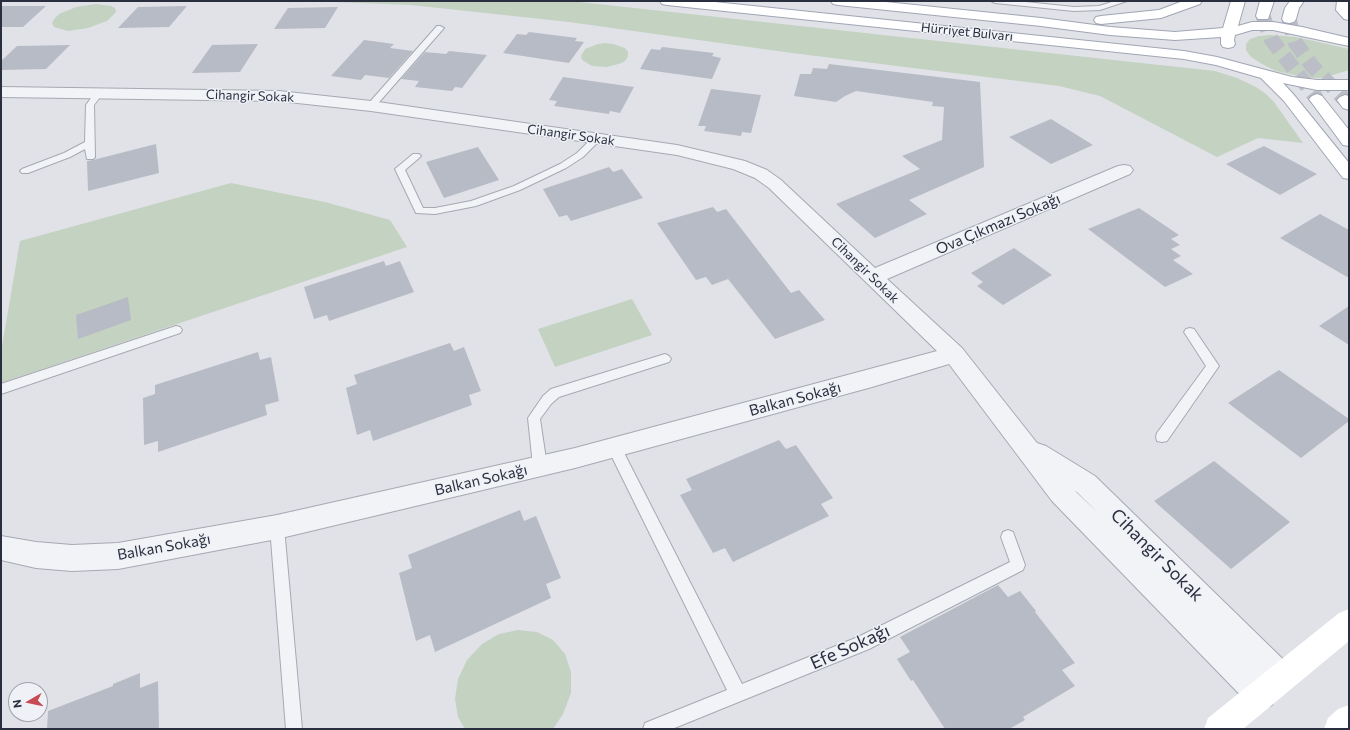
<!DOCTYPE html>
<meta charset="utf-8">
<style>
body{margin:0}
#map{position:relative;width:1350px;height:730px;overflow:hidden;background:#e0e2e8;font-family:Commissioner,sans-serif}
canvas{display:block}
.frame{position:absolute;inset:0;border:2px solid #292f3f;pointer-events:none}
.north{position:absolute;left:8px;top:682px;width:40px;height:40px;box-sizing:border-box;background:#eff1f6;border:1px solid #a0a3ad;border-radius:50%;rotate:261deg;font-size:11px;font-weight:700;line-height:16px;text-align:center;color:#292f3f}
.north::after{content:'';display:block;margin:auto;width:14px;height:18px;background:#c74b52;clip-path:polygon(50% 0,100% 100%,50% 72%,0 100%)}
</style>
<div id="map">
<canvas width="1350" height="730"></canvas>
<div class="frame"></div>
<div class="north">N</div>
</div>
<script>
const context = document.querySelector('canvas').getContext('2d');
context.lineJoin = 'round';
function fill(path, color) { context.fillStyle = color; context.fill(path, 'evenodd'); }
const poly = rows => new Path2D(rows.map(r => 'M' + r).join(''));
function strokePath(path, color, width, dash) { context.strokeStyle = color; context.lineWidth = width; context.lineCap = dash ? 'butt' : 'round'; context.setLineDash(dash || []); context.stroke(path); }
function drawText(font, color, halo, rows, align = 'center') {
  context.font = font + ' Commissioner,sans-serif'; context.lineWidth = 3; context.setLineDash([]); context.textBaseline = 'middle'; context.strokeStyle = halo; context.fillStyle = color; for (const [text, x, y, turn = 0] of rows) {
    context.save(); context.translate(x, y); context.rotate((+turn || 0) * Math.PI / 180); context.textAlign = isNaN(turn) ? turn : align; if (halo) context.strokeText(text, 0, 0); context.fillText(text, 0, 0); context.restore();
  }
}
const green = poly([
 [308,1,570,1,1215,71,1237,78,1256,87,1266,94,1274,102,1303,143,1258,138,1217,157,1100,96,1059,86,792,53,569,22,411,5],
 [96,4,111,6,115,8,116,12,107,21,88,28,68,31,54,27,52,23,54,19,59,14,76,7],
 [1270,35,1296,37,1349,49,1349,70,1323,78,1308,78,1276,71,1262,64,1251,57,1246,50,1246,44,1250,39,1259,36],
 [605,43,613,44,625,48,628,52,628,56,626,60,622,63,607,67,592,66,582,60,581,56,585,49,598,44],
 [231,183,325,202,390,220,407,247,1,383,1,352,20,241],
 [632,299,652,335,555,367,538,329],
 [518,630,537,632,553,640,565,654,571,672,571,693,563,714,553,729,465,729,458,717,455,699,458,679,467,660,482,644,499,634]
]);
const building = poly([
 [1,6,46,6,23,27,1,27],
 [187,6,169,27,118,28,138,7],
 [338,7,325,28,274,29,288,8],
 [529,32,577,38,575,41,584,42,569,63,503,53,517,34,526,35],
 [364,40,394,44,390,48,413,51,389,78,365,75,361,80,331,76],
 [258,44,240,72,192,73,212,45],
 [70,45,46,69,1,70,1,61,17,46],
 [662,47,714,53,712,56,721,58,712,79,640,69,651,49,660,50],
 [449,51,487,55,462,88,455,87,452,91,415,87,419,81,401,79,425,52,446,54],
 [829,64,980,82,984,167,909,200,927,214,875,238,836,204,920,169,902,156,942,140,944,107,932,106,933,102,856,91,845,96,836,102,794,96,800,74,811,74,813,68,827,69],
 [563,77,634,87,620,113,610,111,609,114,554,106,557,101,549,100],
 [711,89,761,95,751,133,742,132,741,136,704,131,706,126,698,126],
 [1051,119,1093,145,1051,164,1009,137],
 [156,144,159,173,88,191,87,161,93,160],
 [1264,146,1317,174,1280,195,1226,164],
 [478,147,499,180,444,198,426,162],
 [609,167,613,172,622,169,643,198,571,221,567,215,559,217,543,189],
 [713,207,717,212,726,209,791,293,799,290,825,320,775,339,728,279,712,285,706,277,696,280,657,223],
 [1139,208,1179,235,1171,239,1180,245,1171,249,1181,256,1173,260,1193,274,1165,287,1088,229],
 [1320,214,1349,230,1349,278,1280,238],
 [1014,248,1052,275,1003,305,977,286,983,282,971,273],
 [384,261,386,266,400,261,414,292,329,321,327,315,314,319,304,287],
 [128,297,131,320,78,339,76,315],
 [1349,306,1349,345,1319,326],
 [450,343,454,351,464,347,481,391,469,395,472,405,373,441,370,430,357,435,346,388,357,384,354,375],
 [258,352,260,360,271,357,279,401,265,405,267,415,158,452,158,441,144,445,143,398,155,394,155,385],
 [1279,370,1349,419,1349,421,1301,458,1228,403],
 [779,440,786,449,796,445,833,498,821,504,829,516,733,562,725,548,713,553,680,495,692,490,686,479],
 [1214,461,1290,522,1231,569,1154,501],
 [520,510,524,521,536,516,561,578,546,584,551,598,435,652,430,635,416,641,399,573,412,568,408,555],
 [998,585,1008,597,1020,591,1036,611,1035,612,1075,663,1062,670,1075,686,1023,717,1025,720,1009,729,945,729,913,680,911,681,897,659,910,652,900,637],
 [140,673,140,688,158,681,159,729,47,729,48,711,113,686,113,684]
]);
const primaryTunnel = poly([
 [1263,16,1271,39,1317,99],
 [1289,19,1295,42,1313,67,1345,100]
]);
const lane = poly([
 [991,1,1016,1,1074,7,1099,6,1115,1,1127,1,1100,10,1074,11,995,3,991,1],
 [437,26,440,26,444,28,374,108,368,108,367,106,368,104,437,26],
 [99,90,103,93,94,105,95,157,93,159,87,159,85,149,70,157,28,173,22,173,20,171,22,169,64,153,85,142,86,105,96,91,99,90],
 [596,136,601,139,583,157,566,168,520,190,476,206,435,214,416,213,395,169,413,154,419,154,421,156,419,158,405,170,423,208,435,208,471,201,514,186,560,164,577,153,593,137,596,136],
 [176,326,180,327,182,330,180,333,1,394,1,384,176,326],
 [1190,328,1194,329,1219,366,1167,441,1162,442,1157,441,1156,437,1157,433,1206,366,1184,332,1186,329,1190,328],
 [665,354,669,356,671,359,669,362,559,397,551,404,540,419,547,466,545,470,540,472,535,470,533,466,528,418,543,396,551,389,665,354],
 [614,441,619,443,742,684,858,637,1010,562,1001,537,1003,532,1008,530,1013,532,1025,565,1023,570,869,649,672,729,643,729,645,723,727,690,607,447,609,443,614,441],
 [277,521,282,522,284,527,302,729,286,729,270,527,272,522,277,521]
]);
const street = poly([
 [1,87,279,91,371,101,677,145,745,161,767,170,781,180,875,268,1118,166,1124,165,1130,166,1133,170,1130,174,887,279,962,348,1037,443,1046,446,1095,476,1291,667,1296,677,1291,687,1281,692,1274,689,1276,694,1272,705,1261,709,1250,705,1052,501,949,364,872,387,575,468,277,539,118,569,72,571,36,568,1,560,1,536,36,542,72,545,118,543,277,515,575,448,937,351,769,188,755,178,733,169,677,155,371,111,279,101,1,97,1,87],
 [1075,491,1077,492,1097,512,1075,491]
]);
const secondary = poly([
 [1349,609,1349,641,1243,729,1204,729,1208,718,1339,613,1349,609],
 [1349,705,1349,729,1324,729,1328,718,1338,709,1349,705]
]);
const primary = poly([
 [660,1,705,1,1184,51,1217,57,1292,77,1317,80,1349,80,1349,90,1317,90,1283,83,1294,95,1349,163,1349,179,1343,178,1284,101,1261,78,1216,65,1184,59,667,5,662,4,660,1],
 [831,1,876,1,1041,18,1110,27,1175,32,1223,28,1231,1,1245,1,1238,26,1252,22,1273,22,1302,27,1349,38,1349,46,1273,30,1252,30,1235,35,1234,40,1235,44,1233,47,1228,48,1223,47,1221,44,1221,37,1175,40,1110,35,1041,26,838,5,833,4,831,1],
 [1183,1,1202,1,1200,4,1161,18,1101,24,1096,23,1094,20,1096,17,1101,16,1159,10,1183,1],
 [1260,1,1274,1,1268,19,1258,19,1256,16,1260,1],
 [1290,1,1304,1,1299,8,1296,19,1294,22,1289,23,1284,22,1282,19,1285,8,1290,1],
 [1337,1,1349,1,1349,20,1344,19,1336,10,1337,1],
 [1317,94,1322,96,1349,130,1349,146,1343,145,1309,99,1312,96,1317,94],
 [1345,95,1349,96,1349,110,1343,108,1337,100,1340,97,1345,95]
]);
const farStreetnames = [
 ["Hürriyet Bulvarı",967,32,6],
 ["Cihangir Sokak",250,96,2],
 ["Cihangir Sokak",571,135,8],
 ["Cihangir Sokak",865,270,44]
];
const streetNames = [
 ["Ova Çıkmazı Sokağı",998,224,-23],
 ["Balkan Sokağı",795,399,-15],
 ["Balkan Sokağı",481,480,-13],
 ["Balkan Sokağı",164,547,-10]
];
const nearStreetnames = [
 ["Cihangir Sokak",1157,555,45],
 ["Efe Sokağı",850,647,-24]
];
fill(green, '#c4d2c1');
fill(building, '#b7bbc5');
strokePath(primaryTunnel, '#bbbec6', 15, [15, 8]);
strokePath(lane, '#a5a9b2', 2);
strokePath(street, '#a5a9b2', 2);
strokePath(primary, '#a0a6b3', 2);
fill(lane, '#f2f3f7');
fill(street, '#f2f3f7');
fill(secondary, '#fff');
fill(primary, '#fff');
drawText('13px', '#292f3f', '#eff1f6', farStreetnames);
drawText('15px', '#292f3f', '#eff1f6', streetNames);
drawText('18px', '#292f3f', '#eff1f6', nearStreetnames);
</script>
